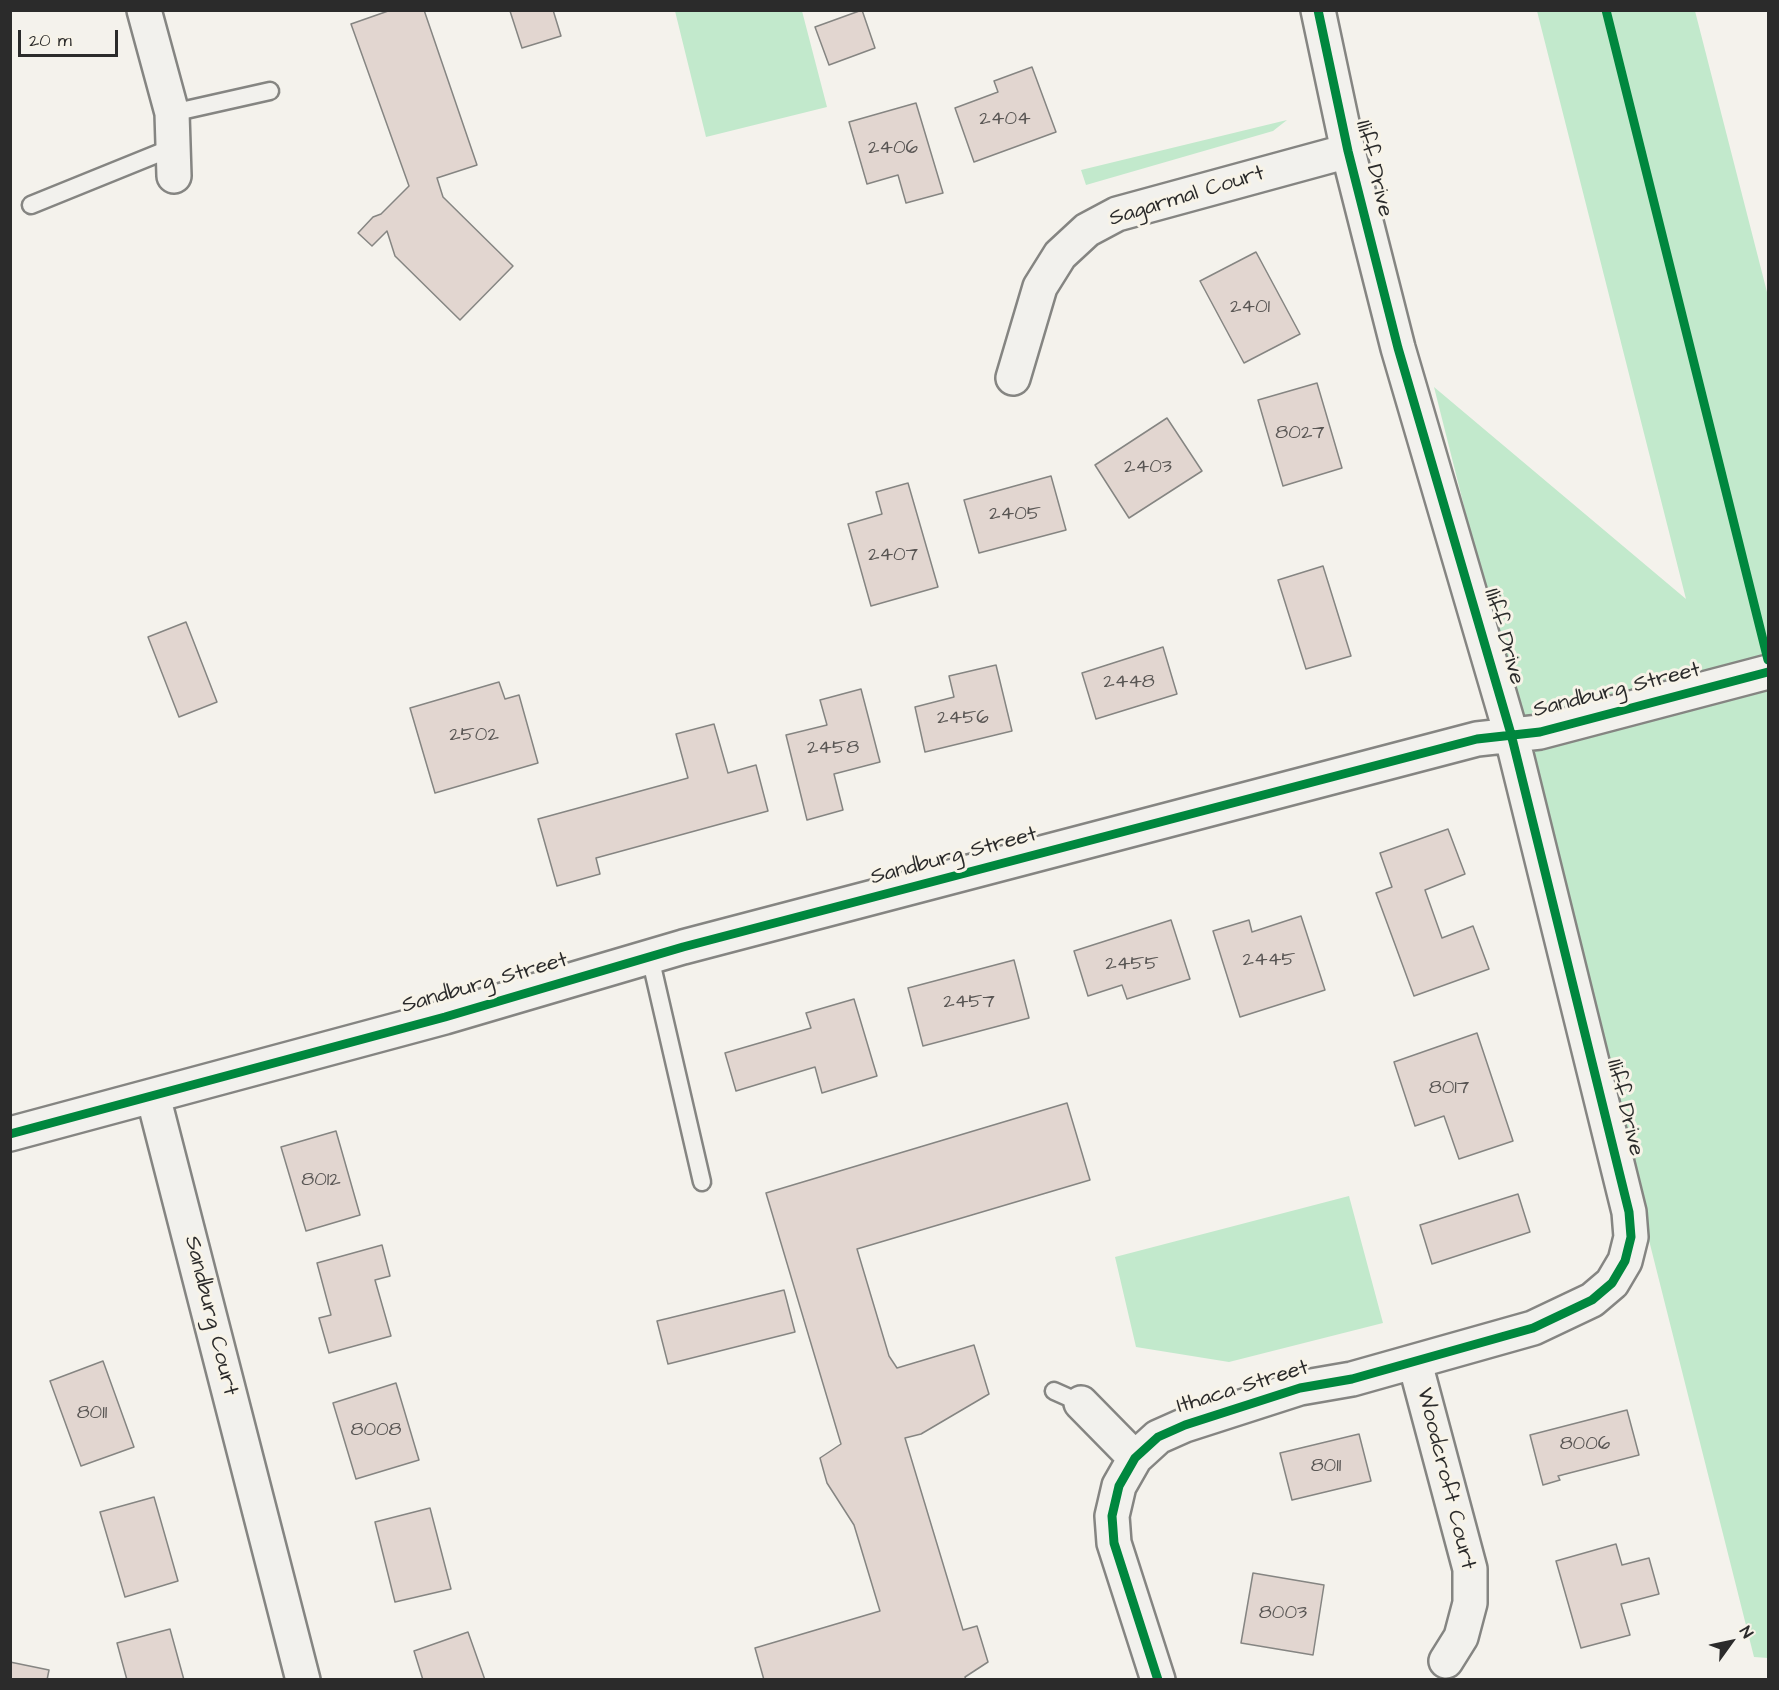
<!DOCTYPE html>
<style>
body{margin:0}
#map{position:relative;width:1779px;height:1690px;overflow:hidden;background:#f4f2ec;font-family:"Architects Daughter",sans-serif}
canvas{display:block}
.frame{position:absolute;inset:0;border:12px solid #2b2b2b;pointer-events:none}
.north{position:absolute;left:1701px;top:1612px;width:60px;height:60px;-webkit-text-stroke:4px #f7f3e8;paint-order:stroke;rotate:57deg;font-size:16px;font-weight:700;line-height:24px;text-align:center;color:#2b2b2b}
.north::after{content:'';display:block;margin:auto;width:21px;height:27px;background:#2b2b2b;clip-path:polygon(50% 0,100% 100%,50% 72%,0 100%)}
.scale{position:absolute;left:18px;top:30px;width:100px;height:27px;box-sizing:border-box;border:3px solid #2b2b2b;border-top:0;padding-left:8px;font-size:18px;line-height:21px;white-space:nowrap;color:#2b2b2b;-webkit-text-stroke:4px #f7f3e8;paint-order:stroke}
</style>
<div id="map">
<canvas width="1779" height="1690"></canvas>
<div class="frame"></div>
<div class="north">N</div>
<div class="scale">20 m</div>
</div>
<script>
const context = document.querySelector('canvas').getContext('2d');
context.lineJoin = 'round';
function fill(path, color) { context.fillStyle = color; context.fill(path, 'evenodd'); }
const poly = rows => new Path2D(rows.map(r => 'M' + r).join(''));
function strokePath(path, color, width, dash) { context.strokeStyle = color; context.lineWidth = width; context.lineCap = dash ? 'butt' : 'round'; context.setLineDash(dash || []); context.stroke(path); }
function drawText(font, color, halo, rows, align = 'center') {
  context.font = font + ' "Architects Daughter",sans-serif'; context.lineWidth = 6; context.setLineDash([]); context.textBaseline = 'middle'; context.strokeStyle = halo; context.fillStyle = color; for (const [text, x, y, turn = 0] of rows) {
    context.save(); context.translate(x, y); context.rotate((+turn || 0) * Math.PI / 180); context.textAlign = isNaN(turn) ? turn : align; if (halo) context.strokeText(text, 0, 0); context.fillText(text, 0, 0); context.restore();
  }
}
const green = poly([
 [675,11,802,11,827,107,706,137],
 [1537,11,1695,11,1768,296,1768,1658,1754,1657,1434,387,1686,599],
 [1287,120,1273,131,1086,185,1081,170],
 [1349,1196,1383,1323,1229,1362,1136,1347,1115,1257]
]);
const building = poly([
 [391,10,424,10,477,165,437,178,443,197,513,266,460,320,395,256,387,231,372,246,358,233,373,217,381,214,409,186,351,24,391,10],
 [553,10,561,36,522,48,510,11,553,10],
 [862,10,875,48,829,65,815,27,862,10],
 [1032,67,1056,132,974,162,955,108,998,92,994,81,1032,67],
 [916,103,943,193,906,203,898,175,867,184,849,122,916,103],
 [1256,252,1300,334,1244,363,1200,281,1256,252],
 [1317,383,1342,468,1283,486,1258,400,1317,383],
 [1167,418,1202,471,1129,518,1095,465,1167,418],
 [1051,476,1066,530,979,553,964,500,1051,476],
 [908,483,938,587,871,606,848,524,882,514,876,492,908,483],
 [1323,566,1351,656,1306,669,1278,580,1323,566],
 [186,622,217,702,179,717,148,637,186,622],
 [1163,647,1177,694,1096,719,1082,673,1163,647],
 [996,665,1012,731,925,752,915,707,954,697,949,676,996,665],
 [499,682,505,699,519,695,538,763,435,793,410,708,499,682],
 [861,689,880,762,834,774,843,810,807,820,786,735,827,725,820,700,861,689],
 [714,724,728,773,756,765,768,811,596,858,600,874,557,886,538,819,688,778,676,734,714,724],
 [1448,829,1465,874,1425,890,1442,938,1473,926,1489,969,1414,996,1376,893,1392,887,1380,853,1448,829],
 [1301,916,1325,990,1240,1017,1213,931,1249,920,1252,932,1301,916],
 [1171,920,1190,979,1127,999,1122,985,1088,996,1074,951,1171,920],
 [1014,960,1029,1018,923,1046,908,988,1014,960],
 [854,999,877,1076,822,1093,815,1067,736,1091,725,1053,811,1028,806,1013,854,999],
 [1477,1033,1513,1141,1459,1159,1444,1116,1415,1126,1394,1062,1477,1033],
 [1067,1103,1090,1180,857,1249,889,1356,897,1368,974,1345,989,1394,921,1434,905,1438,963,1630,977,1626,988,1662,965,1677,966,1680,764,1680,755,1648,880,1611,854,1525,827,1483,820,1458,841,1444,766,1193,1067,1103],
 [336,1131,360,1215,306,1231,281,1147,336,1131],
 [1518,1194,1530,1232,1432,1264,1420,1225,1518,1194],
 [382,1245,390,1276,375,1280,391,1336,329,1353,319,1318,331,1315,317,1263,382,1245],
 [784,1290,795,1332,668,1364,657,1321,784,1290],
 [103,1361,134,1447,81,1466,50,1381,103,1361],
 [396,1383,419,1460,356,1479,333,1403,396,1383],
 [1627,1410,1639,1455,1558,1476,1560,1480,1543,1485,1530,1435,1627,1410],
 [1359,1434,1371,1481,1292,1500,1280,1453,1359,1434],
 [154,1497,178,1581,125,1597,100,1512,154,1497],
 [430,1508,451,1589,395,1602,375,1522,430,1508],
 [1616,1544,1622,1565,1649,1558,1659,1594,1621,1604,1630,1635,1581,1648,1556,1561,1616,1544],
 [1253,1573,1324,1585,1313,1655,1241,1643,1253,1573],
 [170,1629,184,1680,127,1680,117,1643,170,1629],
 [468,1632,485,1680,423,1680,414,1651,468,1632],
 [10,1662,49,1670,47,1680,10,1680,10,1662]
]);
const lane = poly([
 [172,113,270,91],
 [31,205,174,147],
 [650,957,702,1182],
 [1054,1391,1081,1403]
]);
const street = poly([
 [144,10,172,113,174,176],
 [1013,378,1040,287,1060,255,1087,230,1117,214,1348,151],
 [153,1096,303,1680],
 [10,1134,445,1017,683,947,1477,739,1540,732,1768,672],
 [1415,1363,1470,1569,1470,1603,1461,1637,1446,1661],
 [1081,1403,1135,1458],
 [1158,1680,1114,1543,1112,1516,1119,1486,1135,1458,1158,1437,1185,1425,1300,1388,1352,1379,1533,1328,1592,1300,1612,1283,1625,1261,1631,1237,1629,1212,1511,734,1398,348,1348,151,1318,10]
]);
const cycleway = poly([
 [1606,10,1768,660],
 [10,1134,445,1017,683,947,1477,739,1540,732,1768,672],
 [1158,1680,1114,1543,1112,1516,1119,1486,1135,1458,1158,1437,1185,1425,1300,1388,1352,1379,1533,1328,1592,1300,1612,1283,1625,1261,1631,1237,1629,1212,1511,734,1398,348,1348,151,1318,10]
]);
const numberNames = [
 ["2404",1005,120],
 ["2406",893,149],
 ["2401",1250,308],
 ["8027",1300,434],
 ["2403",1148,468],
 ["2405",1015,515],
 ["2407",893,556],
 ["2448",1129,683],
 ["2456",963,719],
 ["2502",474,736],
 ["2458",833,749],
 ["2445",1269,961],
 ["2455",1132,965],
 ["2457",969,1003],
 ["8017",1449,1089],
 ["8012",321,1181],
 ["8011",92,1414],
 ["8008",376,1431],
 ["8006",1585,1445],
 ["8011",1326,1467],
 ["8003",1283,1614]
];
const streetNames = [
 ["Iliff Drive",1373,169,76],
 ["Sagarmal Court",1187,197,-17],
 ["Iliff Drive",1503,637,74],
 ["Sandburg Street",1617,691,-14],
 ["Sandburg Street",954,857,-15],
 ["Sandburg Street",485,984,-16],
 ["Iliff Drive",1624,1108,76],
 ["Sandburg Court",210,1316,76],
 ["Ithaca Street",1243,1388,-17],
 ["Woodcroft Court",1445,1479,76]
];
fill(green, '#c2e9cc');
fill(building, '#e2d6d0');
strokePath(building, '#858582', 1.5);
strokePath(lane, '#858582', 21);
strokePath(street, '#858582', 38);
strokePath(lane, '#f2f1ed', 16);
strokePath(street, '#f2f1ed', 33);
strokePath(cycleway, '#00873e', 9);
drawText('20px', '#595654', null, numberNames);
drawText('22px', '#2b2b2b', '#f7f3e8', streetNames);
</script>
